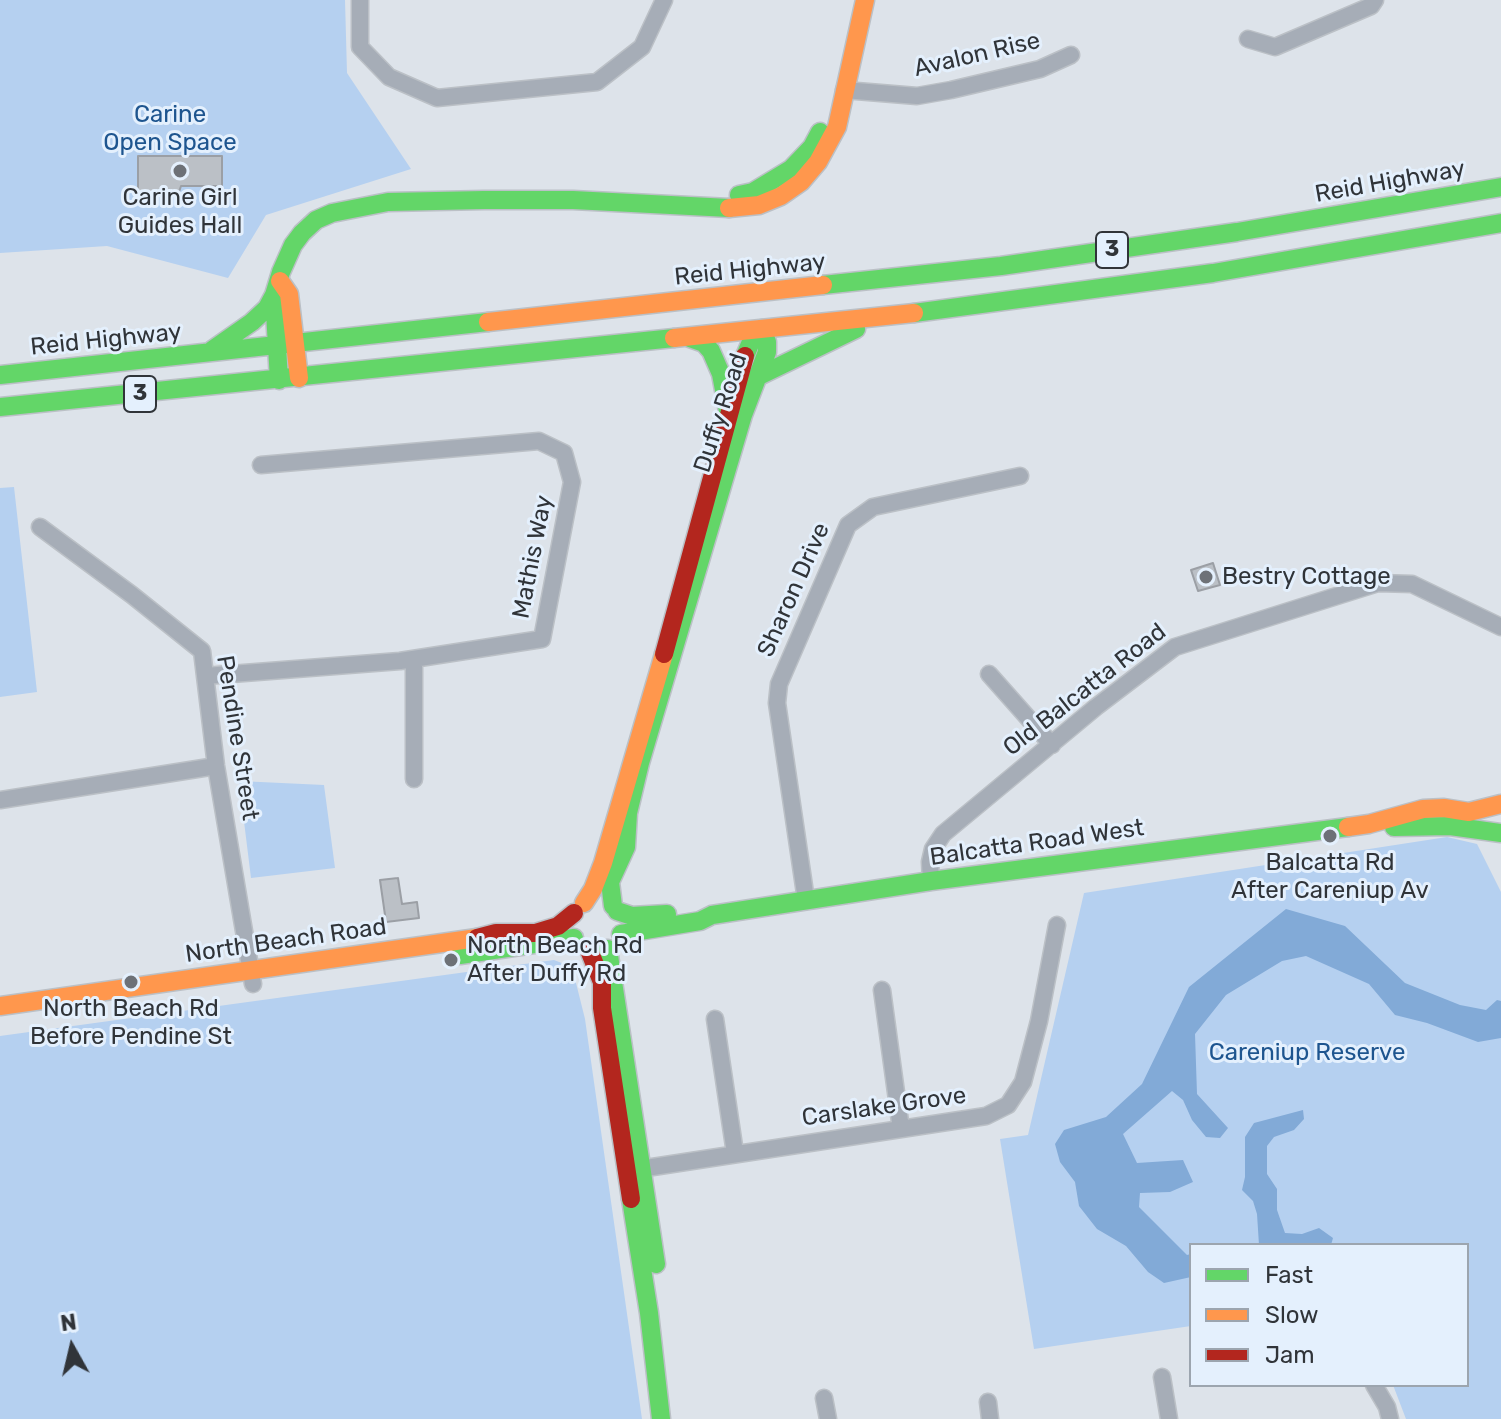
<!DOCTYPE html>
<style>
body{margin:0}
#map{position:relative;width:1501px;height:1419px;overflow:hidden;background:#dde3ea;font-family:Rubik,sans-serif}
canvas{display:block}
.legend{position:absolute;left:1189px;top:1243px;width:280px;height:144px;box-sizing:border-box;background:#e4f0fd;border:2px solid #9ca5af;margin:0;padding:10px 14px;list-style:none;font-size:24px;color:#303439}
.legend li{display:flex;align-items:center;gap:16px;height:40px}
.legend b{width:40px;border:2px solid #9ca5af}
.north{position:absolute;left:32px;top:1307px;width:80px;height:80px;-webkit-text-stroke:6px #e4f0fd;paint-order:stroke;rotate:352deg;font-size:22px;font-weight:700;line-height:32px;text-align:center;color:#303439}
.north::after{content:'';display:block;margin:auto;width:28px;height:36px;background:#303439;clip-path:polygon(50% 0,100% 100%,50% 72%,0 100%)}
</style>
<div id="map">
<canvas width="1501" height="1419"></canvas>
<ul class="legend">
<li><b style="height:10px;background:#63d668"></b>Fast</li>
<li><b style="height:10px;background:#ff974d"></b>Slow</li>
<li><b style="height:10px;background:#b3261e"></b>Jam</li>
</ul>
<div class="north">N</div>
</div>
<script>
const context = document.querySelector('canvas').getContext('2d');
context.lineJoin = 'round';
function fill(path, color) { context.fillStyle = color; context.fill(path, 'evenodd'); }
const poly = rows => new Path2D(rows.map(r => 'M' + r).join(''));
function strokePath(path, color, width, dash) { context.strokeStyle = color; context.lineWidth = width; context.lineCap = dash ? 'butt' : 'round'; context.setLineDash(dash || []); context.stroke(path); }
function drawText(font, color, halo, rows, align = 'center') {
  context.font = font + ' Rubik,sans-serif'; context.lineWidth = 6; context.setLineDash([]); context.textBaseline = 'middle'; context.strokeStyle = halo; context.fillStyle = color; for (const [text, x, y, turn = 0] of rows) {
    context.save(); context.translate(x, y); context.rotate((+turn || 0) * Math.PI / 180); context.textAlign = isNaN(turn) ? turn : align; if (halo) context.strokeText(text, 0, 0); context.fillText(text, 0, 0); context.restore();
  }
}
const green = poly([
 [0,0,345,0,347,73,411,169,266,215,228,278,107,246,0,253],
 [14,487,37,692,0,697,0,488],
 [239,781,324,785,335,868,251,878],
 [1447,837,1477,844,1501,892,1501,1419,1406,1419,1393,1385,1467,1385,1467,1245,1191,1245,1191,1326,1034,1349,1000,1139,1028,1135,1084,893],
 [554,960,572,967,585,1019,642,1419,0,1419,0,1036]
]);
const water = poly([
 [1286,909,1345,926,1405,983,1460,1005,1486,1010,1497,1000,1501,1001,1501,1038,1478,1042,1427,1023,1395,1015,1369,984,1306,956,1282,961,1226,995,1195,1034,1197,1094,1228,1128,1220,1138,1206,1137,1192,1120,1183,1100,1172,1091,1123,1134,1137,1163,1183,1160,1193,1182,1170,1192,1140,1193,1139,1207,1187,1255,1191,1254,1191,1277,1164,1283,1148,1272,1126,1246,1097,1229,1079,1206,1075,1182,1060,1162,1055,1144,1064,1130,1106,1117,1142,1084,1189,987],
 [1303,1110,1304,1119,1294,1130,1274,1137,1267,1146,1267,1174,1277,1189,1277,1210,1285,1233,1302,1234,1319,1228,1333,1238,1331,1245,1259,1245,1257,1214,1253,1201,1242,1190,1245,1177,1245,1137,1254,1123]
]);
const building = poly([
 [138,156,222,156,222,186,181,186,178,195,138,193,138,156],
 [1213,563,1220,585,1198,591,1191,570,1213,563],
 [398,878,402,904,417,902,419,918,386,922,380,880,398,878]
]);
const street = poly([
 [360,0,360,47,389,77,437,98,597,82,642,47,664,0],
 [1248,39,1275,47,1371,6,1375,0],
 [844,90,917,96,951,90,1040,69,1071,55],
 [40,527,132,595,202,651,216,766,253,984],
 [989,674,1052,745],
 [205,676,400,661,542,639,572,482,564,453,539,441,261,465],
 [414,779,414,659],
 [0,800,216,766],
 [931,881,930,862,933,849,943,834,1096,707,1175,647,1378,583,1412,584,1501,627],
 [806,900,777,703,779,684,848,525,873,507,1020,476],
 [882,990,901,1129],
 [715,1019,735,1153],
 [633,1170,986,1116,1008,1105,1023,1082,1039,1021,1057,925],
 [1162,1377,1169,1419],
 [1374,1385,1387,1407,1390,1419],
 [824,1398,828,1419],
 [988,1402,990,1419]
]);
const fast = poly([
 [739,195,753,192,791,169,812,147,820,132],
 [823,285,1001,266,1237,232,1501,187],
 [914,313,1213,273,1501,223],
 [690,338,704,343,711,351,721,374,728,411],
 [212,350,252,322,267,308,274,295],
 [0,375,488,322],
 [759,376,856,329],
 [279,380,274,295,281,272,293,245,302,233,316,220,332,213,388,202,484,200,573,200,729,208],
 [0,407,674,338],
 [1394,827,1450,826,1501,833],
 [613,906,610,882,626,847,628,813,640,763,743,415,767,352,767,342,762,329,753,337,745,356],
 [617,911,632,916,667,914],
 [621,934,700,921,712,915,931,881,1348,827],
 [608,949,656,1264],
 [460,955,574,938],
 [631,1199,649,1313,661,1419]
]);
const slow = poly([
 [729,208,759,205,781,196,801,182,818,162,837,127,865,0],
 [280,281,289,294,299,378],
 [488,322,823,285],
 [674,338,914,313],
 [1348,827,1369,824,1423,809,1444,808,1469,812,1501,804],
 [584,903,593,889,603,863,664,654],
 [0,1006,477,938]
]);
const jam = poly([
 [664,654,745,356],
 [477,938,496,933,535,933,558,926,574,913],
 [589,950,602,982,602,1008,631,1199]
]);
const markers = [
 [180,171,8,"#6d7177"],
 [1206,577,8,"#6d7177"],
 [1330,836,8,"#6d7177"],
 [451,960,8,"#6d7177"],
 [131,982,8,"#6d7177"]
];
const shields = [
 [1112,250,32],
 [140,394,32]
];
const shieldNames = [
 ["3",1112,250],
 ["3",140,394]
];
const streetNames = [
 ["Avalon Rise",977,55,-13],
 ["Reid Highway",1390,182,-10],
 ["Reid Highway",750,270,-6],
 ["Reid Highway",106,340,-6],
 ["Duffy Road",721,413,-72],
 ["Mathis Way",533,557,-79],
 ["Sharon Drive",794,590,-66],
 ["Old Balcatta Road",1085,690,-38],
 ["Pendine Street",237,738,81],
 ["Balcatta Road West",1037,843,-8],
 ["North Beach Road",286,941,-8],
 ["Carslake Grove",884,1107,-8]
];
const parkNames = [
 ["Carine",170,115],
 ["Open Space",170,143],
 ["Careniup Reserve",1307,1053]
];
const poiNames = [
 ["Carine Girl",180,198],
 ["Guides Hall",180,226],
 ["Bestry Cottage",1222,577,"left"],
 ["Balcatta Rd",1330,863],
 ["After Careniup Av",1330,891],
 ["North Beach Rd",467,946,"left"],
 ["After Duffy Rd",467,974,"left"],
 ["North Beach Rd",131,1009],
 ["Before Pendine St",131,1037]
];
fill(green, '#b5d0f0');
fill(water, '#82aad7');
fill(building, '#bbc0c6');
strokePath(building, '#9b9fa5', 2);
strokePath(street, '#bbc0c6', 19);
strokePath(fast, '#bbc0c6', 21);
strokePath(slow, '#bbc0c6', 21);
strokePath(jam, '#bbc0c6', 21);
strokePath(street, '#a6adb7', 16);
strokePath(fast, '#63d668', 18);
strokePath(slow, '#ff974d', 18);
strokePath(jam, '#b3261e', 18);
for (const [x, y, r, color] of markers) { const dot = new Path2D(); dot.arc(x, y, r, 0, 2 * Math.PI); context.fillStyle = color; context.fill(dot); strokePath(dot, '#e4f0fd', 3); }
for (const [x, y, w] of shields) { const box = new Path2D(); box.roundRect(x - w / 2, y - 18, w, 36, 6); context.fillStyle = '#e4f0fd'; context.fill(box); strokePath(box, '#303439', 2); }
drawText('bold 22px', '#303439', null, shieldNames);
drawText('24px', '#303439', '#e4f0fd', streetNames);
drawText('24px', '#1e558f', '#e4f0fd', parkNames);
drawText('24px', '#303439', '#e4f0fd', poiNames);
</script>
